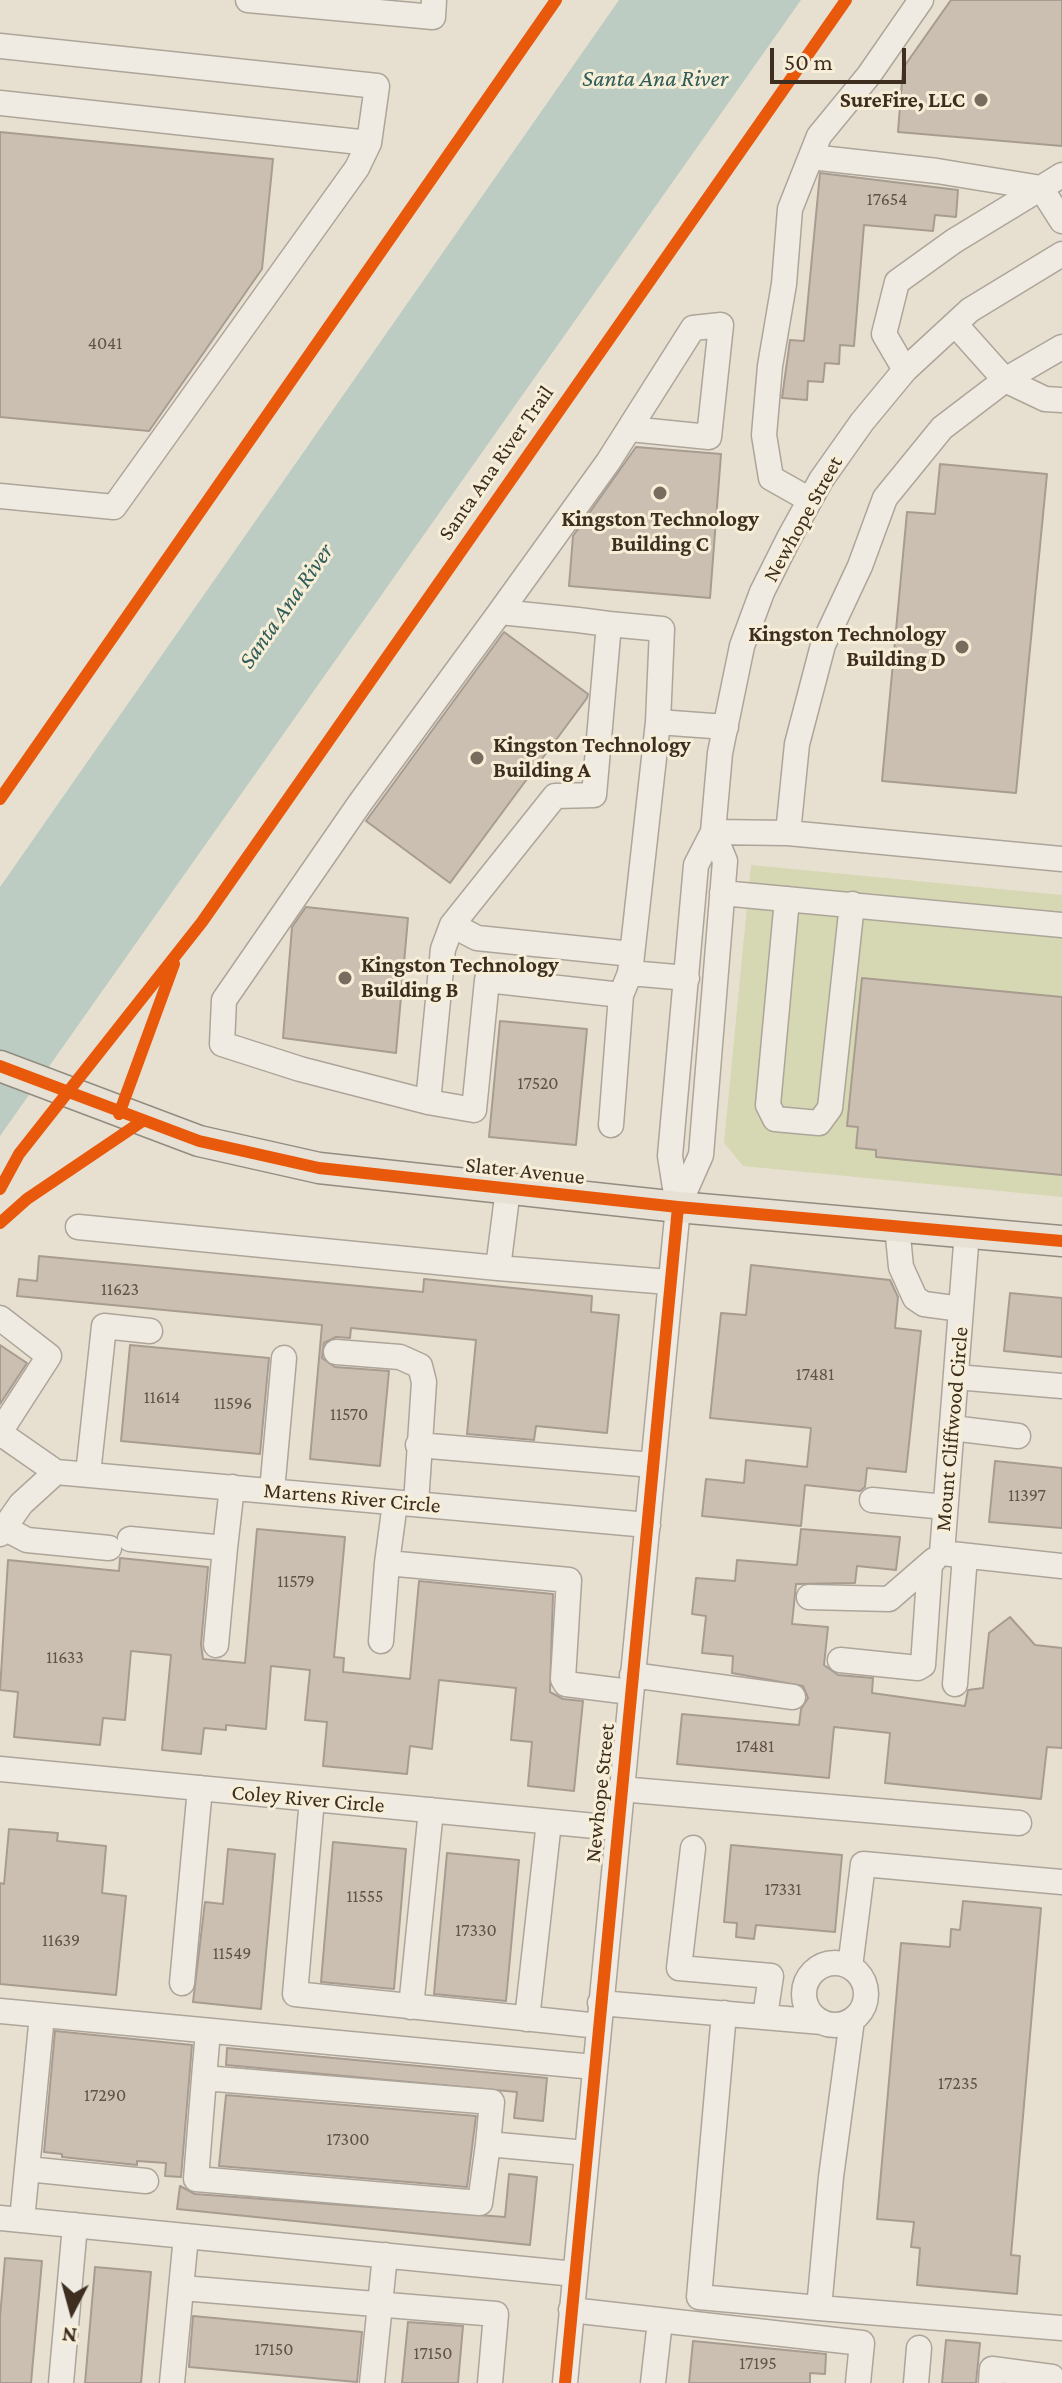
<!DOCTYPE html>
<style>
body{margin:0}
#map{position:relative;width:1062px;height:2383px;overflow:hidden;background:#e7e0d1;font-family:"Crimson Pro",serif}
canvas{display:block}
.north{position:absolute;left:32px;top:2271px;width:80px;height:80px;-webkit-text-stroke:6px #f7eed8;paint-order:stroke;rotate:186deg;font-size:22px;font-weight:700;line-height:32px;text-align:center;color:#3d2e20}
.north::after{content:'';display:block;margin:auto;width:28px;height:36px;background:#3d2e20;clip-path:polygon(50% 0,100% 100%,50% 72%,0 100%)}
.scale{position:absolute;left:770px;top:48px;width:136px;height:36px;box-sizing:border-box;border:4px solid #3d2e20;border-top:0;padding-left:10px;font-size:24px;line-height:28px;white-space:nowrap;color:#3d2e20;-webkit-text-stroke:6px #f7eed8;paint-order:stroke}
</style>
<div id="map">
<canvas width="1062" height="2383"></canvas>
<div class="north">N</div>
<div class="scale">50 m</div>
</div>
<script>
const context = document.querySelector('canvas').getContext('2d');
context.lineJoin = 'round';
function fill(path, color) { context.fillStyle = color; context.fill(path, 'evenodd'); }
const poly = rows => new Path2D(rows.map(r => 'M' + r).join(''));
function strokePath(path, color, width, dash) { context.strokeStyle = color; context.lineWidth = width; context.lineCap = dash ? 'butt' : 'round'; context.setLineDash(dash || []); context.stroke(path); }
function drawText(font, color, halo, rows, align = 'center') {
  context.font = font + ' "Crimson Pro",serif'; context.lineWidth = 6; context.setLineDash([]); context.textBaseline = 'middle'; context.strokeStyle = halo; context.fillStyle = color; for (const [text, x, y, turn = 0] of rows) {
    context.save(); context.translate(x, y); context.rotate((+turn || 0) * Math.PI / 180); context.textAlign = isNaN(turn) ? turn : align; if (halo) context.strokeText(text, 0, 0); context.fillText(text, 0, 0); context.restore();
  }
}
const green = poly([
 [751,865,1062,895,1062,1197,743,1166,724,1143]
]);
const water = poly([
 [619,0,801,0,0,1136,0,887]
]);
const building = poly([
 [951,0,1062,0,1062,146,898,132,903,68,951,0],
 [0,132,273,159,262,269,149,431,0,417,0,132],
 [820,173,958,190,956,217,935,215,933,231,864,225,854,346,840,345,839,364,825,363,823,382,808,381,807,400,782,398,790,340,804,341,820,173],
 [636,447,721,454,710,598,569,586,573,536,636,447],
 [940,464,1047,474,1016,793,882,781,907,512,935,514,940,464],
 [504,632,588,694,587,698,450,883,366,821,504,632],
 [306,907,408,918,396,1053,283,1038,292,927,306,907],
 [862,978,1062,997,1062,1175,876,1157,876,1150,856,1148,858,1127,847,1126,862,978],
 [500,1021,587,1029,576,1145,489,1137,500,1021],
 [39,1256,423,1292,424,1279,592,1296,591,1312,619,1315,607,1433,536,1426,534,1440,467,1434,476,1340,351,1328,350,1338,336,1337,324,1343,322,1358,335,1367,389,1371,380,1466,310,1459,322,1325,17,1296,19,1279,37,1281,39,1256],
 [751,1265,890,1280,898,1297,895,1328,921,1331,906,1472,867,1468,865,1487,860,1491,805,1485,801,1526,702,1516,706,1479,744,1483,746,1460,807,1467,811,1428,710,1418,721,1313,746,1315,751,1265],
 [1010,1293,1062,1298,1062,1357,1004,1351,1010,1293],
 [0,1345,27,1363,0,1404,0,1345],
 [130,1345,269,1358,260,1454,121,1441,130,1345],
 [995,1461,1062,1468,1062,1528,989,1522,995,1461],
 [257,1529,345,1537,334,1657,344,1658,343,1672,410,1679,419,1581,553,1594,550,1692,563,1699,583,1701,574,1791,528,1786,532,1742,511,1740,516,1688,439,1680,432,1749,410,1746,407,1774,323,1766,327,1722,305,1720,310,1670,271,1666,266,1729,226,1725,226,1730,204,1728,201,1754,162,1750,171,1655,131,1651,125,1720,103,1718,100,1745,14,1737,18,1692,0,1690,8,1560,119,1571,120,1558,208,1567,201,1644,203,1659,245,1663,257,1529],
 [801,1529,900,1537,896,1570,857,1566,855,1583,796,1584,792,1624,828,1627,824,1665,838,1675,873,1678,872,1693,965,1706,968,1690,983,1688,989,1633,1010,1617,1035,1645,1062,1648,1062,1748,1047,1747,1041,1799,885,1783,890,1733,834,1727,829,1778,677,1764,682,1714,799,1725,801,1709,808,1698,803,1686,732,1673,733,1656,702,1653,706,1616,692,1614,696,1578,735,1581,737,1560,797,1565,801,1529],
 [9,1829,58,1833,57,1841,106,1846,102,1893,126,1896,116,1995,0,1984,0,1883,4,1884,9,1829],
 [333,1842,406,1849,394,1989,321,1982,333,1842],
 [731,1845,842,1855,835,1932,756,1925,754,1939,736,1937,737,1923,724,1922,731,1845],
 [228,1849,275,1854,261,2009,193,2002,205,1902,223,1904,228,1849],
 [447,1853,519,1860,506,2001,434,1994,447,1853],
 [963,1901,1041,1908,1011,2255,1020,2256,1017,2294,917,2285,920,2248,911,2247,914,2222,877,2219,901,1943,950,1947,951,1929,960,1930,963,1901],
 [55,2031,192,2045,181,2177,165,2176,166,2163,137,2161,137,2165,62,2157,62,2154,44,2152,55,2031],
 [227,2048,547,2078,543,2121,514,2118,517,2092,226,2065,227,2048],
 [226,2095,476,2116,467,2187,219,2166,226,2095],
 [509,2174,537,2177,530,2245,177,2209,180,2186,195,2194,505,2217,509,2174],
 [5,2258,42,2261,31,2383,0,2383,0,2317,5,2258],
 [95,2267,151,2272,141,2383,85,2383,95,2267],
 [193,2316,362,2332,357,2382,189,2367,193,2316],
 [408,2322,463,2326,458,2383,402,2383,408,2322],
 [946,2340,980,2343,976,2383,942,2383,946,2340],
 [693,2341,826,2354,825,2374,810,2373,810,2383,689,2383,693,2341]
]);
const minor = poly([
 [248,0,433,17,434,0],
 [0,46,377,86,369,143,0,103],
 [811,157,937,171,1041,188,954,241,897,282,884,334,905,370],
 [1062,175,1041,188,1062,221],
 [955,324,1005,380,1045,399,1062,400],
 [0,496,114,507,357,168,369,143],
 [810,500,771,478,764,435,770,366,784,284,790,209,819,136,869,75,921,0],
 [500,612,608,462,693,328,721,325,709,437,630,429],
 [609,624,594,795,555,796,452,925,443,949,428,1102,300,1069,222,1044,224,1000,360,803,500,612,578,620,609,624,662,629,658,722,726,727],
 [658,722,630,973,687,978],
 [713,832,788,833,1062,859],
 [788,833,797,744,823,645,860,566,885,498,942,428,1005,380,1062,347],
 [722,893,1062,925],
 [787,899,768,1105,775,1119,819,1123,830,1108,852,904],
 [452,925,477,938,632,954],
 [428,1102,474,1110,487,980,621,995,630,973],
 [611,1125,621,995],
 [678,1207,701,1155,725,861,713,832],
 [897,1226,901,1267,915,1298,924,1304,961,1309],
 [78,1227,498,1268,508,1189],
 [967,1232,942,1553,1062,1566],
 [498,1268,669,1282],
 [0,1318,49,1356,0,1432],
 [336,1352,400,1357,420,1366,424,1382,416,1504],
 [956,1377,1062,1386],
 [952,1428,1018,1436],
 [0,1433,56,1472,648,1525],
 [418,1445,653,1465],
 [88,1474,104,1326,150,1331],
 [272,1491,284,1358],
 [872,1500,945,1507],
 [395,1503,387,1563,569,1580,563,1679,566,1684,630,1692],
 [4,1528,27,1540,109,1548],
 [0,1534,21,1504,56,1472],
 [130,1539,225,1548,232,1487],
 [809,1597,889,1599,934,1560],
 [381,1641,387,1563],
 [216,1645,225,1548],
 [840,1660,918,1668,923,1665,930,1564],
 [632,1675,793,1697],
 [955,1684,965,1556],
 [0,1769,616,1828],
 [620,1789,1019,1823],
 [312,1799,295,1994,599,2026],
 [693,1848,679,1968,771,1976,765,2016],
 '804 1994a31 31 0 1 1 62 0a31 31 0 1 1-62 0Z',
 [850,1967,863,1864,1062,1882],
 [182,1983,200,1788],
 [600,2003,822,2022],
 [411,2007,431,1810],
 [0,2011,594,2067],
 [724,2013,699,2297,819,2308,831,2177,852,2020],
 [527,2019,549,1822],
 [208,2031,204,2078,492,2102,488,2144,586,2153],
 [204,2078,196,2179,480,2203,488,2144],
 [27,2169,146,2181],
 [0,2218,575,2274],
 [22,2220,42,2015],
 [182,2288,496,2314,490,2383],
 [819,2308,1062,2328],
 [571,2310,862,2343,858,2383],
 [61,2383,75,2225],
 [172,2383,186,2236],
 [372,2383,385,2255],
 [565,2383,678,1207,670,1156,696,865,713,832,720,753,742,646,762,592,789,538,821,480,862,422,905,370,970,310,1062,254],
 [653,2383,660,2321],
 [916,2383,919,2348],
 [991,2383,992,2369,1052,2377,1051,2383]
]);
const major = poly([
 [0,1066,199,1141,319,1168,678,1207,1062,1241]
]);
const cycleway = poly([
 [0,799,556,0],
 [0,1066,199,1141,319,1168,678,1207,1062,1241],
 [119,1114,174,964],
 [0,1189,19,1154,202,922,846,0],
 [0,1223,27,1199,141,1122],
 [565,2383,678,1207]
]);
const markers = [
 [981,100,8,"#786c5e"],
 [660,493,8,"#786c5e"],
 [962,647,8,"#786c5e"],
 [477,758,8,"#786c5e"],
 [345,978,8,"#786c5e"]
];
const numberNames = [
 ["17654",887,199],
 ["4041",105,343],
 ["17520",538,1083],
 ["11623",120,1289],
 ["17481",815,1374],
 ["11614",162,1397],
 ["11596",233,1403],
 ["11570",349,1414],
 ["11397",1027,1495],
 ["11579",296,1581],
 ["11633",65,1657],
 ["17481",755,1746],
 ["17331",783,1889],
 ["11555",365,1896],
 ["17330",476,1930],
 ["11639",61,1940],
 ["11549",232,1953],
 ["17235",958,2083],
 ["17290",105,2095],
 ["17300",348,2139],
 ["17150",274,2349],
 ["17150",433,2353],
 ["17195",758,2363]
];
const poiNames = [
 ["SureFire, LLC",965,100],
 ["Kingston Technology",660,519,"center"],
 ["Building C",660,544,"center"],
 ["Kingston Technology",946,634],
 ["Building D",946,659],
 ["Kingston Technology",493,745,"left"],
 ["Building A",493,770,"left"],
 ["Kingston Technology",361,965,"left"],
 ["Building B",361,990,"left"]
];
const streetNames = [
 ["Santa Ana River Trail",496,463,-55],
 ["Newhope Street",803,519,-61],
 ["Slater Avenue",525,1171,6],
 ["Mount Cliffwood Circle",952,1429,-85],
 ["Martens River Circle",352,1498,5],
 ["Newhope Street",600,1793,-84],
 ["Coley River Circle",308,1799,5]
];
const waterNames = [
 ["Santa Ana River",655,79],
 ["Santa Ana River",286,606,-55]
];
fill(green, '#d6d7b3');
fill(water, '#bcccc2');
fill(building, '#cbbfb2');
strokePath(building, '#a89c90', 2);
strokePath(minor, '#ada599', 27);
strokePath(major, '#928b80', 33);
strokePath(minor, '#efebe3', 24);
strokePath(major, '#e6e1d4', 30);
strokePath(cycleway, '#e8590c', 12);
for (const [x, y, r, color] of markers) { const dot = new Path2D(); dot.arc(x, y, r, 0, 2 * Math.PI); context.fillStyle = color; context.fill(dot); strokePath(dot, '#f7eed8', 3); }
drawText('18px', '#605244', null, numberNames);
drawText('bold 22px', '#3d2e20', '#f7eed8', poiNames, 'right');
drawText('22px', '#3d2e20', '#f7eed8', streetNames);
drawText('italic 24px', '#2f5d5a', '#f7eed8', waterNames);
</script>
